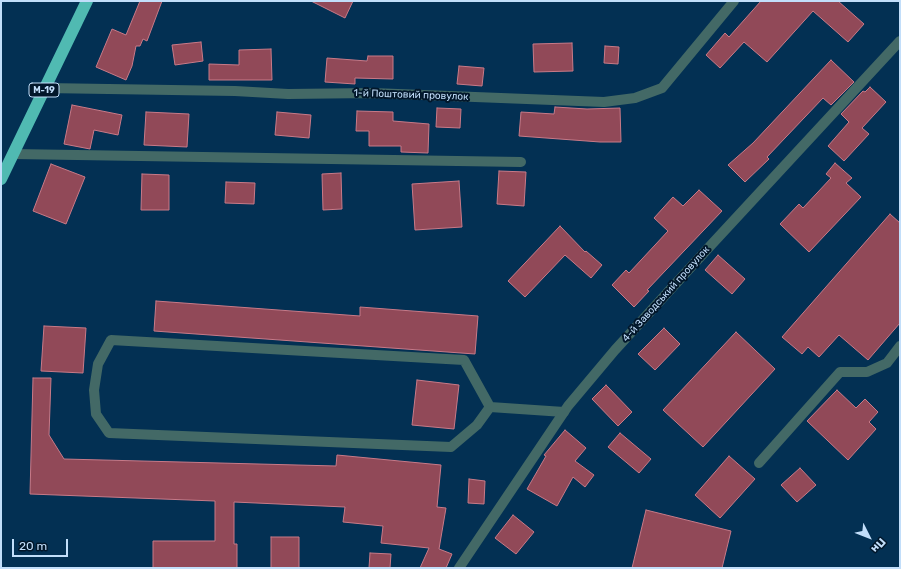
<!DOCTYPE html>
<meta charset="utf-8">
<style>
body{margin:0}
#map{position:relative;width:901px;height:569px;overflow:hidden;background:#033053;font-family:Rubik,sans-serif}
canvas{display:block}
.frame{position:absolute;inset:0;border:2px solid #c2defa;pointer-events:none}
.north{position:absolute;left:849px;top:517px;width:40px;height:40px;-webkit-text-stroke:3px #02172b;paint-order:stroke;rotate:132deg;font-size:11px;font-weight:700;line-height:16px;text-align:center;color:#c2defa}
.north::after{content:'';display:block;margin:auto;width:14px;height:18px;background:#c2defa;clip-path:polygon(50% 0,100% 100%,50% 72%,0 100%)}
.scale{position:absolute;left:12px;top:539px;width:56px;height:18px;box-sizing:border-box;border:2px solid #c2defa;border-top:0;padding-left:5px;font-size:12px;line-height:14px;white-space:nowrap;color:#c2defa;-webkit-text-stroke:3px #02172b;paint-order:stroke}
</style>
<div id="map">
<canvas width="901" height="569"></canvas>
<div class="frame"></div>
<div class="north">Пн</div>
<div class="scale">20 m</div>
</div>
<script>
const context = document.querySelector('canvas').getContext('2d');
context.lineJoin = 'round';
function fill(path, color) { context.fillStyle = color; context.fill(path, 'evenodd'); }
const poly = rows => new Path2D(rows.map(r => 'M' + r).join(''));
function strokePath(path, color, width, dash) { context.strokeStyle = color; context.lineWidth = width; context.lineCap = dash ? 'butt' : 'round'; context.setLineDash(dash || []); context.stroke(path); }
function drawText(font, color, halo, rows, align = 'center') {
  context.font = font + ' Rubik,sans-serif'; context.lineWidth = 4; context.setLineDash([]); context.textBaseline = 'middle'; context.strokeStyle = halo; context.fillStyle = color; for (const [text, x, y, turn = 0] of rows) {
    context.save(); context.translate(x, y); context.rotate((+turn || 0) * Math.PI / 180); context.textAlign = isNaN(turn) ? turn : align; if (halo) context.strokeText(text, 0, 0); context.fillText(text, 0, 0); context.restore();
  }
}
const building = poly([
 [140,1,162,1,147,41,143,39,140,46,136,46,132,66,126,80,96,67,112,29,126,35,140,1],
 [311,1,353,1,345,18,311,1],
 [761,1,838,1,864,24,848,42,813,11,767,62,744,42,720,68,706,55,725,33,729,37,761,1],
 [201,42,203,61,175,65,172,45,201,42],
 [572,43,573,71,534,72,533,44,572,43],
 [605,46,619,47,618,64,604,63,605,46],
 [271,49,272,80,209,80,209,64,239,65,239,50,271,49],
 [368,56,393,56,393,79,355,78,355,84,325,82,327,58,367,61,368,56],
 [831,60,854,82,831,105,823,98,767,157,769,159,745,182,728,165,753,143,831,60],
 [459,66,484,68,482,86,457,84,459,66],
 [870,87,886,102,862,128,869,134,844,161,828,146,849,122,841,114,863,91,865,92,870,87],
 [72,105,122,115,118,135,94,130,90,149,64,144,72,105],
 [555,107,587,109,620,108,621,142,600,142,519,136,521,112,554,114,555,107],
 [437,108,461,109,460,128,436,127,437,108],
 [357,111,393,112,393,121,429,124,428,153,401,152,401,146,369,146,369,131,356,131,357,111],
 [146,112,189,114,187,147,144,145,146,112],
 [277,112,311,115,309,138,275,135,277,112],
 [835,163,852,178,846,183,861,197,809,252,780,224,799,204,803,208,831,178,826,174,835,163],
 [51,164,85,177,66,224,33,211,51,164],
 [499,171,526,172,524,206,497,204,499,171],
 [341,173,342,209,323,210,322,174,341,173],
 [142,174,169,175,169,210,141,210,142,174],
 [459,181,462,227,415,230,412,184,459,181],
 [226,182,255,183,254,204,225,203,226,182],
 [699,190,722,211,647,290,649,291,634,307,612,285,626,270,629,273,668,231,654,218,673,197,683,206,699,190],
 [890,214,900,223,900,323,868,360,839,335,819,357,808,347,802,354,782,337,890,214],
 [560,226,585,252,586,251,602,265,591,278,565,255,525,297,508,281,560,226],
 [718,255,745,279,732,294,705,270,718,255],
 [156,301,360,316,360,307,478,316,475,354,154,331,156,301],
 [44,326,86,328,83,373,41,371,44,326],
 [664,328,680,344,655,370,638,354,664,328],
 [736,332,775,369,703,447,663,410,736,332],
 [33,378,51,378,49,435,64,459,336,466,337,455,441,465,437,507,446,508,439,549,452,554,446,568,420,568,429,548,381,543,383,526,343,522,345,507,234,502,234,544,237,544,237,568,153,568,153,541,215,541,215,501,30,494,33,378],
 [417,380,459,385,454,429,412,425,417,380],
 [606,385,632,412,618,426,592,399,606,385],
 [837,390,856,408,865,399,878,412,869,422,876,429,848,460,807,421,837,390],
 [565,430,586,448,575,461,594,475,585,487,573,477,557,506,527,489,546,456,544,455,565,430],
 [620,433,651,459,639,473,608,447,620,433],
 [729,456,755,479,720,518,695,495,729,456],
 [800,468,816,485,797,502,781,485,800,468],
 [469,479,485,481,484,504,468,503,469,479],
 [646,510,731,531,722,568,632,568,646,510],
 [513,515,534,532,516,554,495,538,513,515],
 [271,537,299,537,299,568,271,568,271,537],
 [370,553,391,554,390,568,369,568,370,553]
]);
const lane = poly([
 [490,407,477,425,451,447,109,433,96,414,94,390,98,364,111,340,464,360,490,407,564,412],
 [759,463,840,372,867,372,887,363,900,346]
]);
const street = poly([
 [45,88,235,91,288,94,372,93,604,102,635,98,662,88,734,1],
 [13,154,521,162],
 [459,568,568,406,615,350,712,244,900,41]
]);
const highway = poly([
 [1,179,87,1]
]);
const shields = [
 [44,90,30]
];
const shieldNames = [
 ["М-19",44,90]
];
const streetNames = [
 ["1-й Поштовий провулок",411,95,2],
 ["4-й Заводський провулок",666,294,-48]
];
fill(building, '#914958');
strokePath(building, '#c87a88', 1);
strokePath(lane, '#436966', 10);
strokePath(street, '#436966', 10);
strokePath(highway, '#50bab2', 12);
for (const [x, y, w] of shields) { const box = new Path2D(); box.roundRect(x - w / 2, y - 7, w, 14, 3); context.fillStyle = '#02172b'; context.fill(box); strokePath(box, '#c2defa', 1); }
drawText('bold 9px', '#c2defa', null, shieldNames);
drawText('10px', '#c2defa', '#02172b', streetNames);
</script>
